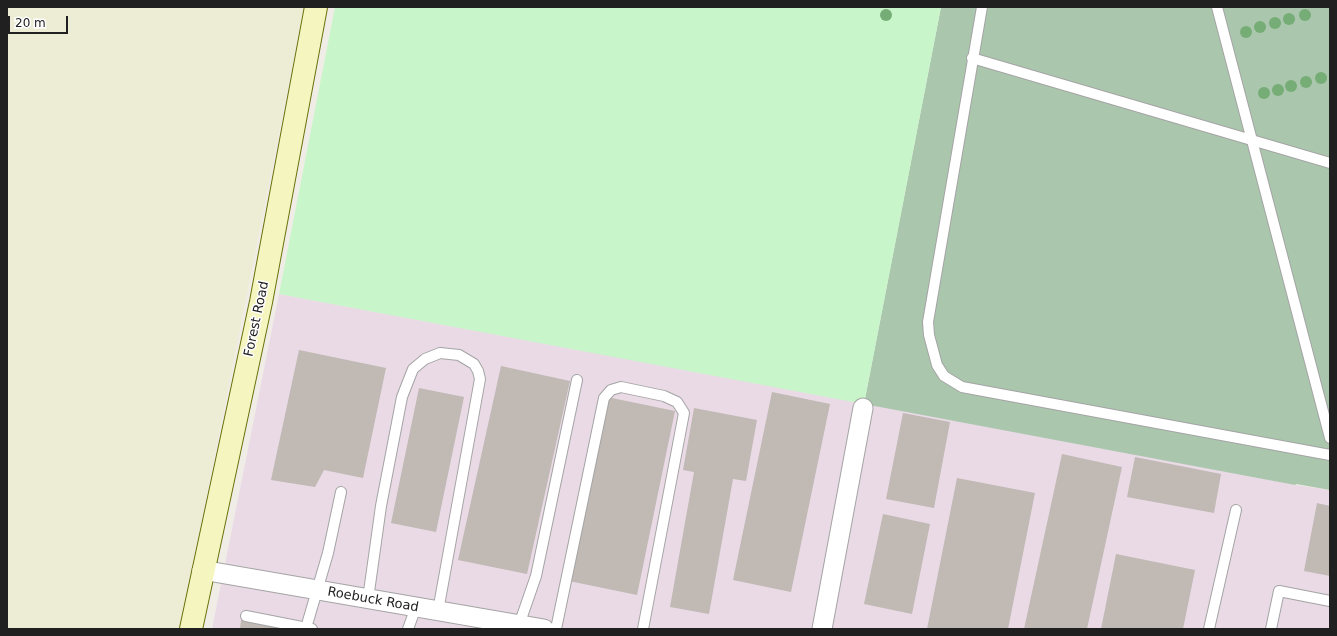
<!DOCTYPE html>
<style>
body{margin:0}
#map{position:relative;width:1337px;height:636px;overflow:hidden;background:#f0ede7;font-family:"DejaVu Sans",sans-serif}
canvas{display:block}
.frame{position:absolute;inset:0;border:8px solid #202020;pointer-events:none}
.scale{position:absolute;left:8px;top:16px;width:60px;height:18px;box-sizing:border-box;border:2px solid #202020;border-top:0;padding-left:5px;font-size:12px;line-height:14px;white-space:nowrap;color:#202020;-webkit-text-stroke:3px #fff;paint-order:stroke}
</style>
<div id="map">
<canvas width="1337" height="636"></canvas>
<div class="frame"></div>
<div class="scale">20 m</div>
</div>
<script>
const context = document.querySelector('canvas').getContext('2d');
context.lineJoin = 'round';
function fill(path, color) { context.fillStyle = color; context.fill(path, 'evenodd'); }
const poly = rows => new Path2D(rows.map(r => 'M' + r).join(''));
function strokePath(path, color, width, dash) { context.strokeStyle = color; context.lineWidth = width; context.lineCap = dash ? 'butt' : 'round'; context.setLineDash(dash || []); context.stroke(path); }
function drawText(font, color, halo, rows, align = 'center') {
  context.font = font + ' "DejaVu Sans",sans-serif'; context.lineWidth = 3; context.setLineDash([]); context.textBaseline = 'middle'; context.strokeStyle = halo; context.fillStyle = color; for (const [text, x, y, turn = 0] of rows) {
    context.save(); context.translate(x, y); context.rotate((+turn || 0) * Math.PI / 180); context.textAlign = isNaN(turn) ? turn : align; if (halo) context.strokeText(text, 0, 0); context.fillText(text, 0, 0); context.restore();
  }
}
const industrial = poly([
 [279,294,1059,439,1295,485,1330,490,1330,629,212,629]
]);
const farmland = poly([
 [7,7,304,7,180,629,7,629]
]);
const cemetery = poly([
 [941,7,1330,7,1330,490,1296,484,1295,485,864,404]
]);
const park = poly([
 [335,7,941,7,864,404,279,294]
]);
const building = poly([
 [299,350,386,368,363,478,324,470,315,487,271,480],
 [501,366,570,381,527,574,458,560],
 [419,388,464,397,436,532,391,523],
 [772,392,830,404,791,592,733,580],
 [607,397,675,411,637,595,569,581],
 [694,408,757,420,746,481,733,479,709,614,670,607,694,472,683,470],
 [903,413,950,422,934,508,886,499],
 [1062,454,1122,467,1087,629,1024,629],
 [1135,457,1221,474,1214,513,1127,497],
 [957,478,1035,493,1008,629,927,629],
 [1317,503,1330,506,1330,576,1304,571],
 [883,514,930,524,912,614,864,604],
 [1116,554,1195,570,1183,629,1101,629],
 [241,620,288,628,288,629,240,629]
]);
const lane = poly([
 [982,7,928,322,929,335,937,365,944,376,962,387,1330,455],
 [1217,7,1330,438],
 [972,58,1330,163],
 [368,599,381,506,402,397,413,369,425,359,440,353,459,355,474,364,478,371,480,379,438,611],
 [246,616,312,629],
 [519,625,536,576,577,380],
 [306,628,328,553,341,492],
 [408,629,416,607],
 [556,629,604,398,611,390,621,387,664,396,677,402,684,413,643,629],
 [1209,629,1236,510],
 [1271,629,1279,591,1330,601]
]);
const street = poly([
 [202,570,544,629],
 [822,629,863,408]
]);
const secondary = poly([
 [191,629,261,302,316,7]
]);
const trees = [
 [886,15],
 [1305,15],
 [1289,19],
 [1275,23],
 [1260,27],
 [1246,32],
 [1321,78],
 [1306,82],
 [1291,86],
 [1278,90],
 [1264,93]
];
const streetNames = [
 ["Forest Road",257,319,-78],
 ["Roebuck Road",373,600,10]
];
fill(industrial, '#e9dae6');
fill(farmland, '#ecedd4');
fill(cemetery, '#aac7ad');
fill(park, '#c8f6ca');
fill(building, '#c0b9b4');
strokePath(lane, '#a4a4a4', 12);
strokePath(street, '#a4a4a4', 21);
strokePath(secondary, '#6a720c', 24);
strokePath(lane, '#fff', 10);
strokePath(street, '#fff', 19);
strokePath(secondary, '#f5f6bf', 22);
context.fillStyle = '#76ad76';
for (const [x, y] of trees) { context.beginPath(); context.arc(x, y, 6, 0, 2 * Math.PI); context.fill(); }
drawText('13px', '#202020', '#fff', streetNames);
</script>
